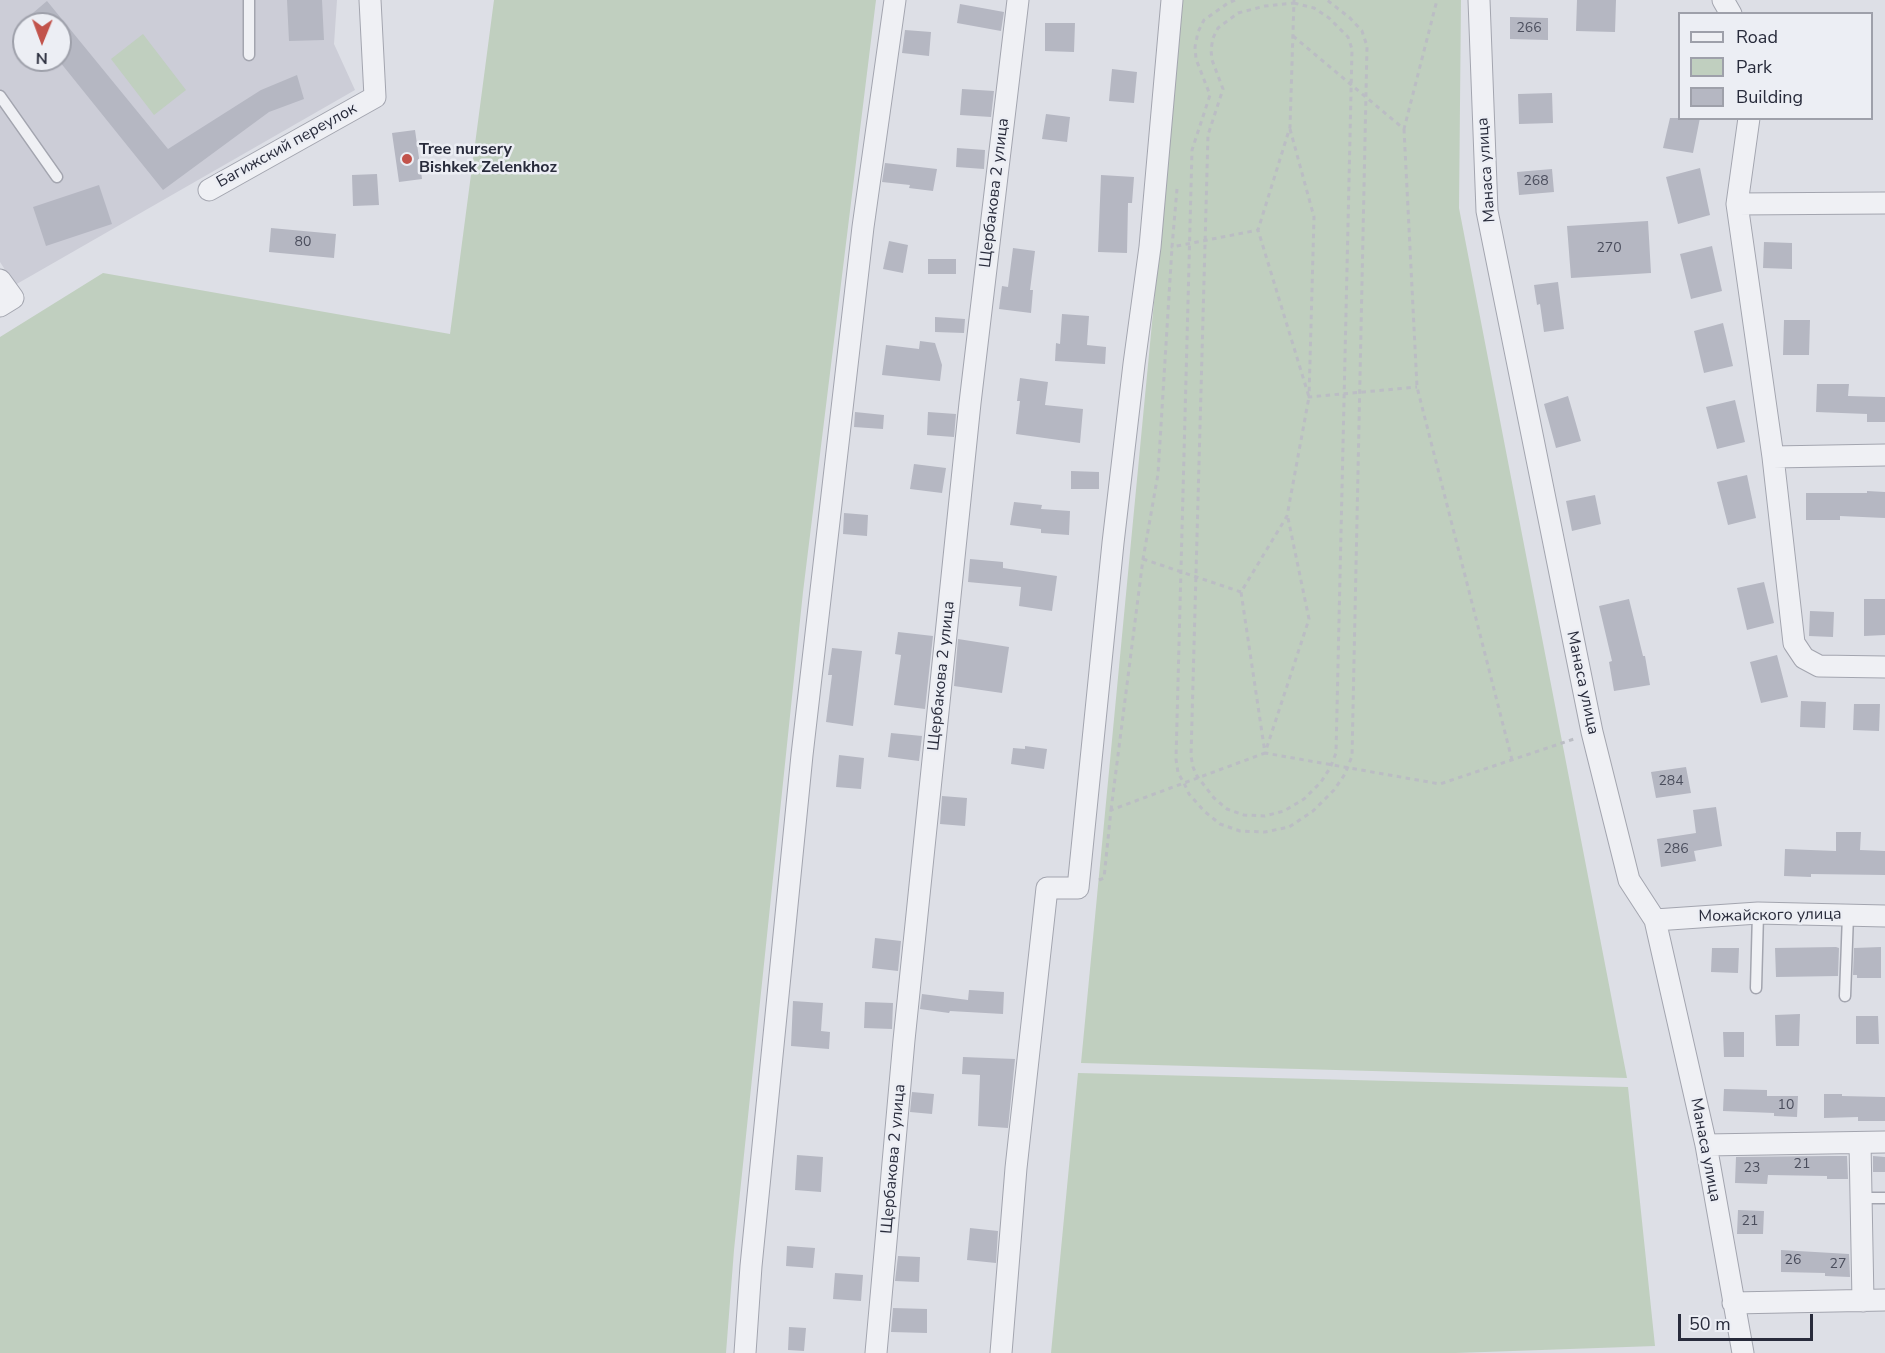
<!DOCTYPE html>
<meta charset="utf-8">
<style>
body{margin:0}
#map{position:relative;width:1885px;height:1353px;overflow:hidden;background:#dddfe6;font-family:"Nunito Sans",sans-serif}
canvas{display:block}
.legend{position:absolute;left:1678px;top:12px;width:195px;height:108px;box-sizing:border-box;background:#eceef4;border:2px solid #9ea0aa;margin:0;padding:8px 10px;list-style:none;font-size:18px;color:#282b3b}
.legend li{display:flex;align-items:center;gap:12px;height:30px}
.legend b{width:30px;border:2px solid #9ea0aa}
.north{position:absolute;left:12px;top:12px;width:60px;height:60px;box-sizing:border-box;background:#eceef4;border:2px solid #9ea0aa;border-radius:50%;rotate:181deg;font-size:16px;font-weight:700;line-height:24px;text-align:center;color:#282b3b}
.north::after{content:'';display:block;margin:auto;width:21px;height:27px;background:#c2534b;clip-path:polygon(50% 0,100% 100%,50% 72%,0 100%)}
.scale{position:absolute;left:1678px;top:1314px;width:135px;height:27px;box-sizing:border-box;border:3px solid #282b3b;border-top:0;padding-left:8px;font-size:18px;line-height:21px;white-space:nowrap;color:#282b3b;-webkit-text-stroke:4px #eceef4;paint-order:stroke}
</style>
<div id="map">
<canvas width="1885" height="1353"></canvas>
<ul class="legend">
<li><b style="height:8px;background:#eff0f4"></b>Road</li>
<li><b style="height:16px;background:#c0cfbf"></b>Park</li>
<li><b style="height:16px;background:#b5b7c2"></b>Building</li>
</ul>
<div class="north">N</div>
<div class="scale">50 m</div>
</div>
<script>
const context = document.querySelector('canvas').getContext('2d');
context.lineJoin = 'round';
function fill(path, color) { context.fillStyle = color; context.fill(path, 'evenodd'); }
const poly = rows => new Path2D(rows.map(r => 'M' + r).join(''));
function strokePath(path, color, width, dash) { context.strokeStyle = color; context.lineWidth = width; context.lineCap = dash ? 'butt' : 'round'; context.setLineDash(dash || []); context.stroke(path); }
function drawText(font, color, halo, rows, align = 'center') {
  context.font = font + ' "Nunito Sans",sans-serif'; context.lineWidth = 5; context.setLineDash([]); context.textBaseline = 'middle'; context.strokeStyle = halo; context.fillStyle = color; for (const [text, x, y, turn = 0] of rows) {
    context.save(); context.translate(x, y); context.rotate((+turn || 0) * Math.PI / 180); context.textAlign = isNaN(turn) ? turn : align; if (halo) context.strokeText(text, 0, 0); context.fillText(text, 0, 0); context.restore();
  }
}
const built = poly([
 [0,0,337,0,334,44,355,90,15,285,0,262],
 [24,24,60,24,60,60,24,60]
]);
const green = poly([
 [494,0,876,0,803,592,734,1250,726,1353,0,1353,0,337,103,273,450,334],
 [1183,0,1461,0,1459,208,1627,1078,1081,1063],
 [143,34,186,90,154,115,111,59],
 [1078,1073,1628,1087,1655,1346,1456,1353,1051,1353]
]);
const building = poly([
 [287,0,322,0,324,40,289,41],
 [1577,0,1616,0,1615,32,1576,31],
 [47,1,168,149,261,90,297,75,304,99,269,112,163,190,60,62,60,24,20,24],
 [960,4,1004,12,1001,31,957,23],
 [1510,17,1548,18,1548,40,1510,39],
 [1045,23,1075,23,1074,52,1045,51],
 [905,30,931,32,929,56,902,53],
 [1112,69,1137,72,1134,103,1109,101],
 [962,89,994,91,991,117,960,115],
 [1552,93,1553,123,1519,124,1518,94],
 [1046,114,1070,117,1067,142,1042,139],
 [1670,118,1700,118,1693,153,1663,148],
 [415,130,422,179,399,182,392,133],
 [957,148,985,150,984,169,956,167],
 [885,163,937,169,933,191,909,188,910,185,882,182],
 [1700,168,1710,215,1678,224,1666,177],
 [1552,169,1554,192,1519,195,1517,172],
 [377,174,379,205,353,206,352,175],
 [1101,175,1134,177,1132,203,1128,203,1127,253,1098,252],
 [99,185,112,224,46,246,33,207],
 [1648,221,1651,273,1571,278,1567,226],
 [271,228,336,234,334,258,269,252],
 [889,241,908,245,903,273,883,269],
 [1764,242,1792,243,1792,269,1763,268],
 [1712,246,1722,291,1691,299,1680,254],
 [1013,248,1035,251,1030,290,1033,290,1031,313,999,309,1002,286,1008,287],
 [928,259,956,259,956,274,928,274],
 [1558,282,1564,329,1544,332,1540,304,1537,305,1534,285],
 [1062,314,1089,316,1087,345,1106,347,1105,364,1055,361,1056,343,1060,344],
 [935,317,965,319,964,333,935,332],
 [1784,320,1810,320,1809,355,1783,355],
 [1723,323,1733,366,1704,373,1694,331],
 [920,341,935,343,942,365,940,381,882,375,886,345,919,349],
 [1020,378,1048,382,1045,405,1083,409,1080,443,1016,434,1020,401,1017,401],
 [1817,384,1849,384,1848,396,1885,397,1885,422,1867,422,1867,414,1816,412],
 [1568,396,1581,441,1556,448,1544,404],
 [1735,400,1745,442,1717,449,1706,407],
 [855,412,884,415,883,429,854,427],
 [928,412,956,414,954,437,927,435],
 [914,464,946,468,942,493,910,489],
 [1071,471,1099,472,1099,489,1071,489],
 [1747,475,1756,518,1728,525,1717,482],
 [1867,491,1885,492,1885,518,1840,516,1840,520,1806,520,1806,493,1867,493],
 [1595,495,1601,524,1572,531,1566,501],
 [1014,502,1042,505,1041,509,1070,511,1069,535,1041,533,1041,529,1010,525],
 [844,513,868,515,867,536,843,534],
 [970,559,1003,562,1003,568,1057,576,1052,611,1019,606,1021,587,968,582],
 [1764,582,1774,623,1747,630,1737,588],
 [1629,599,1643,656,1645,656,1650,685,1614,691,1609,662,1612,661,1599,606],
 [1864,599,1885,599,1885,635,1864,636],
 [1810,611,1834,612,1833,637,1809,636],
 [898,632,933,636,925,709,894,705,901,655,895,654],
 [958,639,1009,647,1002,693,954,686],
 [832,648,862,651,853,726,826,722,832,675,828,675],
 [1777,655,1788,697,1761,703,1750,662],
 [1801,701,1826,702,1825,728,1800,727],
 [1854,704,1880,704,1879,731,1853,730],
 [891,733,922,736,919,761,888,757],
 [1025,746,1047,749,1044,769,1011,764,1013,748,1025,749],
 [839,755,864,758,861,789,836,787],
 [1686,767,1691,793,1656,798,1651,772],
 [942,796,967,798,965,826,940,824],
 [1716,807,1722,846,1694,851,1696,861,1661,867,1657,839,1696,833,1693,810],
 [1836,832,1861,832,1860,850,1885,851,1885,875,1811,874,1811,877,1784,876,1785,849,1836,851],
 [875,938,901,941,898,971,872,968],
 [1836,947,1839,948,1838,976,1776,977,1775,948],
 [1881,947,1881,978,1857,978,1857,975,1853,975,1854,948],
 [1712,948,1739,948,1738,973,1711,972],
 [969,990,1004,992,1003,1014,950,1011,949,1013,920,1009,922,994,968,1000],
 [793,1001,823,1003,821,1031,830,1032,829,1049,791,1046],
 [865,1002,893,1003,892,1029,864,1028],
 [1800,1014,1799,1046,1776,1046,1775,1015],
 [1856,1016,1878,1016,1879,1044,1856,1044],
 [1723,1032,1744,1032,1744,1057,1724,1057],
 [963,1057,1015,1059,1008,1128,978,1126,980,1075,962,1074],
 [1724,1089,1767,1090,1767,1096,1798,1096,1797,1117,1774,1116,1774,1113,1723,1111],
 [912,1092,934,1094,932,1114,910,1112],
 [1824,1094,1842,1094,1842,1096,1885,1097,1885,1121,1858,1121,1858,1117,1824,1118],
 [797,1155,823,1157,821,1192,795,1190],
 [1829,1156,1847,1156,1848,1179,1827,1179,1827,1176,1768,1175,1767,1184,1735,1183,1736,1157],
 [1873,1156,1885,1157,1885,1172,1873,1172],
 [1738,1210,1764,1211,1763,1234,1737,1234],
 [970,1228,998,1231,996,1263,967,1260],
 [787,1246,815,1248,813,1268,786,1266],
 [1781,1250,1849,1254,1850,1277,1825,1276,1825,1273,1781,1272],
 [898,1256,920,1257,919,1282,895,1281],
 [835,1273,863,1275,861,1301,833,1299],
 [893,1308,927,1309,927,1333,891,1332],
 [789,1327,806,1328,804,1351,788,1350]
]);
const path = poly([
 [1235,0,1228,3,1204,20,1198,32,1195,47,1196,59,1210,95,1192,150,1176,759,1178,773,1184,783,1189,794,1204,811,1220,824,1240,831,1265,832,1289,827,1313,811,1334,790,1345,774,1352,756,1367,46,1362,31,1350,18,1327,0],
 [1294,3,1314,8,1329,18,1348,37,1352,49,1336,753,1330,768,1321,782,1304,799,1284,811,1265,816,1244,815,1227,809,1214,798,1197,776,1193,767,1191,756,1208,135,1223,89,1212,60,1211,50,1213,38,1218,28,1238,13,1265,6,1294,3],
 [1293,36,1404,129,1437,0],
 [1290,129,1314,217,1309,397,1417,387],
 [1404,129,1417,387,1512,760],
 [1177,189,1172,247,1258,230,1290,127,1294,0],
 [1288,518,1309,619,1265,753,1440,784,1574,739],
 [1143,559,1241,592],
 [1111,810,1143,559,1158,474,1172,247],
 [1099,880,1104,878,1111,810,1265,753,1241,592,1287,516,1309,397,1258,230]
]);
const lane = poly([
 [249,0,249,55],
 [0,96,57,177],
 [1756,988,1758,913],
 [1845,996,1848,915],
 [1861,1198,1885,1198]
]);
const street = poly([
 [1479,0,1487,211,1592,732,1629,880,1655,920,1706,1145,1743,1353],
 [1723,0,1731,14],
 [209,190,375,97,370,0],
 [1885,203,1737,204,1773,457,1794,643,1804,658,1819,666,1885,667],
 [1737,204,1749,118],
 [0,280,13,298,0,306],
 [1773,457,1885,455],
 [1655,920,1758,913,1885,916],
 [1860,1143,1863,1301],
 [1706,1145,1885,1142],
 [1733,1303,1885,1300],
 [745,1353,751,1266,802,755,863,227,895,0],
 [876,1353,904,1040,970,403,1018,0],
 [1001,1353,1016,1168,1047,888,1078,888,1113,543,1134,364,1150,247,1172,0]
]);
const markers = [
 [407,159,6,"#c2534b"]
];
const numberNames = [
 ["266",1529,29],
 ["268",1536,182],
 ["80",303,243],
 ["270",1609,249],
 ["284",1671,782],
 ["286",1676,850],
 ["10",1786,1106],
 ["21",1802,1165],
 ["23",1752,1169],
 ["21",1750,1222],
 ["26",1793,1261],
 ["27",1838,1265]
];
const streetNames = [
 ["Багижский переулок",287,146,-29],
 ["Манаса улица",1487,170,-94],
 ["Щербакова 2 улица",995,193,-83],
 ["Щербакова 2 улица",942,676,-84],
 ["Манаса улица",1582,683,78],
 ["Можайского улица",1770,916,-1],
 ["Манаса улица",1705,1150,79],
 ["Щербакова 2 улица",894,1159,-85]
];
const poiNames = [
 ["Tree nursery",419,150],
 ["Bishkek Zelenkhoz",419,168]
];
fill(built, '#cccdd7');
fill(green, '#c0cfbf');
fill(building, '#b5b7c2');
strokePath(lane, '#a3a5af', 13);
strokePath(street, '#a3a5af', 23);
strokePath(path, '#bbbdc4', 3, [4.5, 4.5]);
strokePath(lane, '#eff0f4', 10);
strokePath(street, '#eff0f4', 21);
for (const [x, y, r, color] of markers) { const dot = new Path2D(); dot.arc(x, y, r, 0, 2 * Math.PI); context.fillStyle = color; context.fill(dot); strokePath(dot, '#eceef4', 2); }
drawText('14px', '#4b4e5d', null, numberNames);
drawText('16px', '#282b3b', '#eceef4', streetNames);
drawText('bold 16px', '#282b3b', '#eceef4', poiNames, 'left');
</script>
